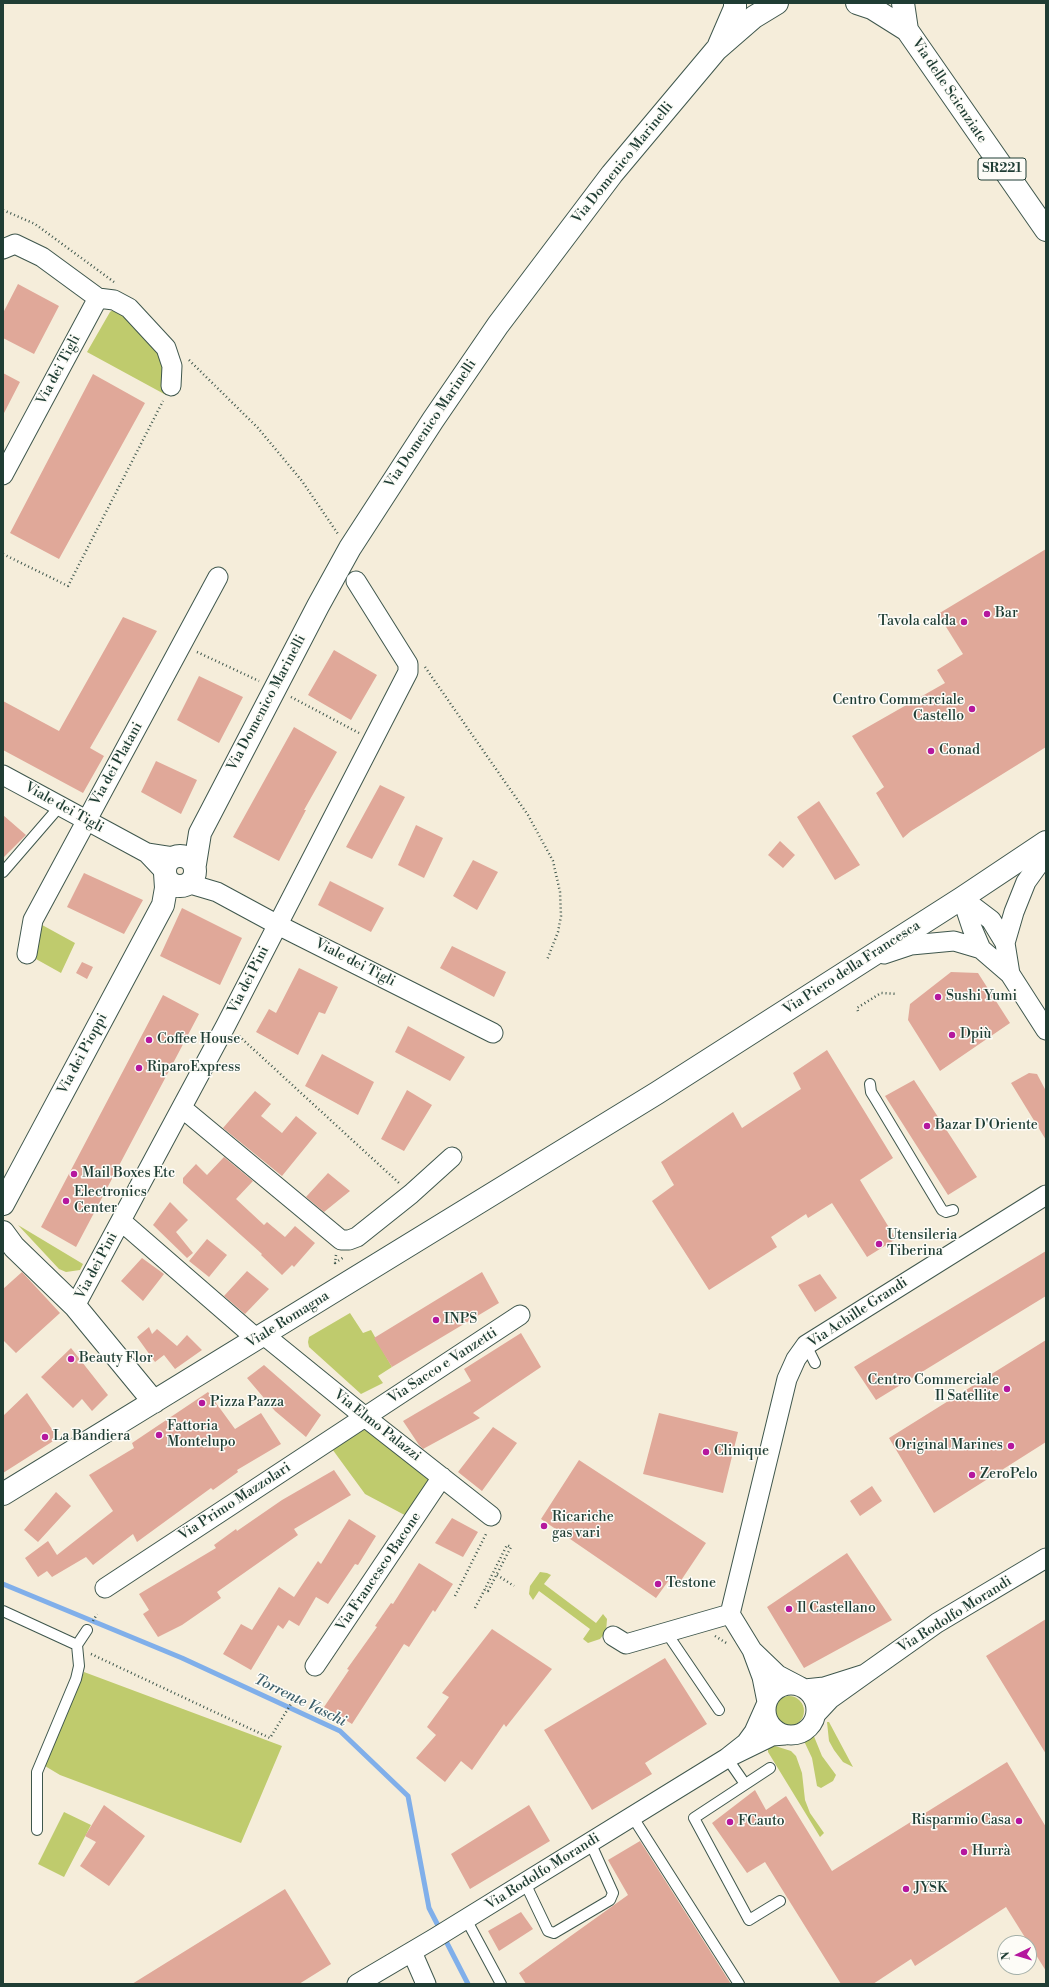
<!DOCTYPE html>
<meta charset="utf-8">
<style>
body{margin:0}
#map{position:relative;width:1049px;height:1987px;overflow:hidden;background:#f5edda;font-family:"Libre Bodoni",serif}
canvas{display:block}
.frame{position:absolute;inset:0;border:4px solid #1f3d34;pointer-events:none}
.north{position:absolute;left:997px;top:1935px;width:40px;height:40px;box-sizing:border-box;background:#fdfcf7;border:1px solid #a4b0a9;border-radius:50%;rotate:265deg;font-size:11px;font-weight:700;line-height:16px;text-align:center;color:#1f3d34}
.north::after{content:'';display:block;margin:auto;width:14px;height:18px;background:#b5179e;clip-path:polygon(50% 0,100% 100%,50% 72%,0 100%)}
</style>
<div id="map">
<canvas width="1049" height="1987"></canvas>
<div class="frame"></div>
<div class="north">N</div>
</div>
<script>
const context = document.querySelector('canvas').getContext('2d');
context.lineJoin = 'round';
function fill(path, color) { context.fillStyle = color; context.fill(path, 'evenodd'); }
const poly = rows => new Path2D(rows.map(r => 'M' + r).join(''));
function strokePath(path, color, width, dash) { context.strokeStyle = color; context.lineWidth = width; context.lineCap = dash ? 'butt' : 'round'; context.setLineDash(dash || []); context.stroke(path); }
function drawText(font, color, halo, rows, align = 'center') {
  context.font = font + ' "Libre Bodoni",serif'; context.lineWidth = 3; context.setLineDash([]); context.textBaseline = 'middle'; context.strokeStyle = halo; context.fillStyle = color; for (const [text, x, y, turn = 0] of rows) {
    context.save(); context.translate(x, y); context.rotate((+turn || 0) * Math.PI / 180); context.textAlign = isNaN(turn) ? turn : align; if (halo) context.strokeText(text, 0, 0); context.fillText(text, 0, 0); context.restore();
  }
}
const green = poly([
 [115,308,122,310,161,351,167,384,166,395,87,352,110,312],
 [33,920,75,943,61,973,27,954],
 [18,1225,83,1264,80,1270,66,1272,59,1269],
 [350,1313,363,1333,371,1330,392,1367,378,1376,383,1383,361,1394,309,1347,308,1342,309,1337],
 [365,1417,442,1477,414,1520,365,1494,327,1442],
 [540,1572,547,1573,551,1575,544,1584,596,1623,603,1614,607,1619,606,1632,600,1639,588,1643,583,1639,590,1629,539,1591,533,1600,529,1594,530,1586],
 [84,1672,282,1746,241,1843,60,1775,45,1766],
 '774 1711a15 15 0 1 1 30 0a15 15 0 1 1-30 0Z',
 [827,1722,829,1722,853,1767,843,1762,834,1750,829,1741],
 [813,1734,822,1756,836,1775,833,1781,821,1788,817,1786,812,1758,804,1741,807,1737],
 [772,1745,791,1751,796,1756,802,1773,805,1800,810,1813,824,1833,820,1837,768,1752,768,1749],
 [64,1812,91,1825,64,1877,38,1864]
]);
const stream = poly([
 [3,1584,182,1658,340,1731,408,1796,429,1908,468,1984]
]);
const building = poly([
 [18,284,59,306,34,354,3,338,3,313],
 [3,373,20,382,3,415],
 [93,374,145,403,59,559,10,533],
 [1046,549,1046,747,911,831,903,838,876,793,884,787,852,736,945,683,937,670,963,654,938,614],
 [123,617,157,631,90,748,104,756,83,793,3,750,3,701,59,731],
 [334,650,377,675,351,720,308,695],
 [199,676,243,697,219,743,177,720],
 [294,727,337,752,304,810,306,810,279,861,233,837],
 [156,761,197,780,181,814,141,792],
 [380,785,405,797,372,859,346,847],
 [819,801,860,865,835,880,797,817],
 [3,815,26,835,3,858],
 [416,825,443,838,424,878,398,865],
 [780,841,795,855,783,868,768,855],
 [473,860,498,872,477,910,453,896],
 [84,873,143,900,124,934,67,907],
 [330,881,384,908,371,932,318,905],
 [182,908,242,938,220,985,160,956],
 [452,946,506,972,494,997,440,968],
 [82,962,93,967,87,979,76,973],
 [299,968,338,987,325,1014,319,1012,298,1055,256,1032,269,1009,276,1013],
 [951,972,978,973,1010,1023,940,1071,908,1020,910,1004],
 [163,995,199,1014,76,1247,41,1227],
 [408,1026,465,1057,450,1081,395,1052],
 [827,1050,893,1158,860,1180,896,1239,867,1257,832,1203,808,1218,806,1214,771,1237,777,1247,709,1290,652,1201,674,1185,661,1162,733,1112,742,1128,801,1089,793,1073],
 [322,1054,374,1082,358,1115,305,1086],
 [1029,1073,1037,1074,1046,1091,1046,1140,1011,1083],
 [914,1080,977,1177,948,1195,885,1096],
 [407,1090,432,1105,404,1151,381,1139],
 [255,1091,271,1104,261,1116,282,1133,296,1116,317,1133,282,1176,223,1128],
 [224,1157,253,1181,236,1199,264,1225,267,1222,285,1237,295,1226,315,1243,294,1267,292,1265,282,1275,261,1255,262,1254,183,1183,183,1178,196,1164,207,1175],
 [328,1173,350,1191,324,1212,306,1197],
 [170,1202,188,1220,176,1232,193,1253,187,1258,153,1225],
 [207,1239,227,1255,209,1277,189,1261],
 [1046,1251,1046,1296,876,1400,854,1367],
 [142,1258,164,1274,143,1301,121,1281],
 [247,1271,269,1289,245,1314,224,1296],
 [22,1272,60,1313,16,1353,3,1340,3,1289],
 [482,1272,499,1303,392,1367,374,1338],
 [820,1274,837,1298,815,1312,798,1285],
 [149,1327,152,1334,157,1329,177,1346,187,1335,202,1350,175,1369,164,1355,155,1362,137,1337],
 [521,1333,541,1367,473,1413,480,1418,423,1449,419,1445,403,1421,471,1381,464,1369],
 [1046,1340,1046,1442,934,1513,889,1438],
 [71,1348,108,1395,92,1411,82,1399,73,1408,41,1377],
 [264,1365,321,1415,306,1437,275,1411,247,1378],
 [208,1392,235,1429,261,1413,281,1444,237,1470,238,1472,213,1490,211,1488,137,1542,133,1534,93,1565,86,1557,52,1577,47,1571,38,1577,25,1558,48,1541,57,1555,113,1511,89,1475,134,1448,132,1443],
 [27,1393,58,1438,3,1473,3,1416],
 [659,1413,738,1432,723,1493,643,1474],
 [493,1427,517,1443,482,1491,458,1472],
 [579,1460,706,1543,678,1585,669,1580,656,1598,541,1519],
 [334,1470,351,1495,294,1529,298,1535,217,1592,221,1598,182,1625,158,1637,143,1614,149,1610,139,1594,216,1548,214,1545,236,1529,237,1531,282,1500],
 [872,1486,882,1501,860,1516,850,1501],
 [56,1492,71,1506,38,1542,24,1530],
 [452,1518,478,1532,463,1557,435,1543],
 [349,1519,376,1536,358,1565,355,1564,328,1604,316,1597,299,1626,289,1620,283,1629,278,1625,251,1670,223,1654,241,1624,252,1630,279,1587,294,1597,318,1561,321,1564],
 [847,1553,892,1620,804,1668,767,1607],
 [419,1563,453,1584,435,1612,433,1610,409,1647,404,1644,352,1724,324,1707,349,1670,347,1669,377,1627,375,1626,391,1603,393,1604],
 [1046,1619,1046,1754,986,1656],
 [492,1629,552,1669,506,1727,504,1724,472,1770,461,1761,445,1782,416,1758,436,1735,427,1727,449,1697,442,1693],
 [665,1658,707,1724,645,1763,652,1774,592,1810,544,1730],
 [1007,1762,1046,1827,1046,1971,1006,1907,915,1966,911,1959,873,1984,841,1984,765,1862,747,1873,712,1823,755,1790,766,1810,786,1796,832,1871],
 [104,1805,145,1836,109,1886,80,1866,96,1842,85,1836],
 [529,1805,550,1841,470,1889,451,1854],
 [640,1841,731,1984,526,1984,519,1973,628,1895,608,1860],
 [285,1889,331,1964,299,1984,132,1984],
 [521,1912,533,1929,499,1951,488,1931]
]);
const path = poly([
 [3,210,35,224,114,282],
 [189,360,258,428,302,481,338,534],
 [3,554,68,586,163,401],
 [197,652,259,681],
 [425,667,528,815,553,861,560,892,561,916,558,932,547,960],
 [291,697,359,733],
 [858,1011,857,1008,881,993,897,994],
 [239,1036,399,1183],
 [336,1255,335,1263,344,1257],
 [497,1575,514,1586],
 [455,1596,487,1532],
 [475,1608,485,1589,507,1545,511,1547,488,1591,485,1589],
 [93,1621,97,1614],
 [715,1636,728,1644],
 [91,1654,270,1738,294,1699]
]);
const lane = poly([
 [3,872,60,806],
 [870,1084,871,1092,876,1100,942,1210,946,1212,953,1210],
 [806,1345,815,1363],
 [3,1611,77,1645],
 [666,1632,719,1710],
 [727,1758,745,1784],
 [770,1768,694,1818,749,1920,780,1901],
 [632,1816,739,1984],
 [37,1830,37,1772,76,1679,79,1666,77,1645,87,1630],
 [525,1883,548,1931,554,1933,610,1900,613,1893,590,1842],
 [466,1919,501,1984]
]);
const street = poly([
 [3,249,15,244,42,257,98,298,3,475],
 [98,298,114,300,129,308,166,348,172,366,171,386],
 [3,775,147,853,165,872],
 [147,853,173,857],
 [190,884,217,892,278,925,493,1033],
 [962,898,991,920,1005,943],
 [962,898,972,928,981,949],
 [27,954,33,920,218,577],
 [884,954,911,945,954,941,981,949,1010,974,1046,1030],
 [1010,974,1005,943,1014,912,1026,882,1046,854],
 [182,1108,341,1240,349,1240,357,1237,411,1194,452,1157],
 [121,1221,257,1339],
 [75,1306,226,1025,408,672,408,664,356,581],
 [264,1335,365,1417,491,1516],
 [105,1588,520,1315],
 [613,1636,626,1644,730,1614],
 [752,1650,730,1614,787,1379,796,1359,806,1345,1046,1195],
 [315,1666,442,1477],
 [865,1674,937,1623,1046,1558],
 '766 1710a25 25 0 1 1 50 0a25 25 0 1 1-50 0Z',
 [805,1689,824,1687,865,1674,830,1699,816,1714],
 [767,1702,762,1677,752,1650,778,1675,799,1686],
 [766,1705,754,1732,746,1743,727,1758,772,1736,785,1735],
 [412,1952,426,1984],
 [357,1984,435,1938,727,1758]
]);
const secondary = poly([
 [719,45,735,8,735,3],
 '165 871a15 15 0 1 1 30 0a15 15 0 1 1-30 0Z',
 [195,864,200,833,211,812,318,606,350,548,433,420,498,325,612,174,716,50,754,17,777,3],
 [3,1204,163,905,166,888,165,873],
 [3,1232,14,1247,75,1306,154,1402],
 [3,1494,657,1093,962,898,1046,842]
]);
const primary = poly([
 [857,3,872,8,907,30,1046,230],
 [903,3,907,30]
]);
const markers = [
 [987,614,4,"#b5179e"],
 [964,622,4,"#b5179e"],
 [972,709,4,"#b5179e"],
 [931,751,4,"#b5179e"],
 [938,997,4,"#b5179e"],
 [952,1035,4,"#b5179e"],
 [149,1040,4,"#b5179e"],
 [139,1068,4,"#b5179e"],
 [927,1126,4,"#b5179e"],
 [74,1174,4,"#b5179e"],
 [66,1201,4,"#b5179e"],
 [879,1244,4,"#b5179e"],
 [436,1320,4,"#b5179e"],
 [71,1359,4,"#b5179e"],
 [1007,1389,4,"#b5179e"],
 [202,1403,4,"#b5179e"],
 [159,1435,4,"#b5179e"],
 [45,1437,4,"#b5179e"],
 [1011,1446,4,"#b5179e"],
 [706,1452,4,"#b5179e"],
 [972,1475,4,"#b5179e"],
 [544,1526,4,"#b5179e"],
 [658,1584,4,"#b5179e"],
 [789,1609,4,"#b5179e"],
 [1019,1821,4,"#b5179e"],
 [730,1822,4,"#b5179e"],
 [964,1852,4,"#b5179e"],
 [906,1889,4,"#b5179e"]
];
const shields = [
 [1002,169,48]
];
const shieldNames = [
 ["SR221",1002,169]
];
const streetNames = [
 ["Via delle Scienziate",949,91,56],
 ["Via Domenico Marinelli",623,163,-51],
 ["Via dei Tigli",59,370,-62],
 ["Via Domenico Marinelli",431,424,-56],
 ["Via Domenico Marinelli",267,703,-62],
 ["Via dei Platani",117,764,-61],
 ["Viale dei Tigli",64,808,29],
 ["Viale dei Tigli",355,963,27],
 ["Via Piero della Francesca",852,968,-33],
 ["Via dei Pini",249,980,-63],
 ["Via dei Pioppi",83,1054,-62],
 ["Via dei Pini",97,1266,-62],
 ["Via Achille Grandi",858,1313,-33],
 ["Viale Romagna",288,1320,-32],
 ["Via Sacco e Vanzetti",443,1366,-33],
 ["Via Elmo Palazzi",377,1426,38],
 ["Via Primo Mazzolari",235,1502,-33],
 ["Via Francesco Bacone",379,1572,-56],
 ["Via Rodolfo Morandi",955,1615,-32],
 ["Via Rodolfo Morandi",543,1872,-32]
];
const poiNames = [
 ["Bar",995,614],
 ["Tavola calda",956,622,"right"],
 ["Centro Commerciale",964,701,"right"],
 ["Castello",964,717,"right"],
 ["Conad",939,751],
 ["Sushi Yumi",946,997],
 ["Dpiù",960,1035],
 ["Coffee House",157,1040],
 ["RiparoExpress",147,1068],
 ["Bazar D'Oriente",935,1126],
 ["Mail Boxes Etc",82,1174],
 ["Electronics",74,1193],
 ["Center",74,1209],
 ["Utensileria",887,1236],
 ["Tiberina",887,1252],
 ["INPS",444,1320],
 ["Beauty Flor",79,1359],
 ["Centro Commerciale",999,1381,"right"],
 ["Il Satellite",999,1397,"right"],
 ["Pizza Pazza",210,1403],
 ["Fattoria",167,1427],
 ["Montelupo",167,1443],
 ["La Bandiera",53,1437],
 ["Original Marines",1003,1446,"right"],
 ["Clinique",714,1452],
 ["ZeroPelo",980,1475],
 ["Ricariche",552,1518],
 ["gas vari",552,1534],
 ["Testone",666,1584],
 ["Il Castellano",797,1609],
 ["Risparmio Casa",1011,1821,"right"],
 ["FCauto",738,1822],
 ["Hurrà",972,1852],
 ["JYSK",914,1889]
];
const waterNames = [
 ["Torrente Vaschi",300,1701,26]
];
fill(green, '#bfcb6d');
strokePath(stream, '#80afea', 5);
fill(building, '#e0a899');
strokePath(lane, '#3f574d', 12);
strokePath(street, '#3f574d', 21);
strokePath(secondary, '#3f574d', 24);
strokePath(primary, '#3f574d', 24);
strokePath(path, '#3f574d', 2.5, [1, 3]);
strokePath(lane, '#fff', 10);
strokePath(street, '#fff', 19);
strokePath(secondary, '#fff', 22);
strokePath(primary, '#fff', 22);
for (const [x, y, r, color] of markers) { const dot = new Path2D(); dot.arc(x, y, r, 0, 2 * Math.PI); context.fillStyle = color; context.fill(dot); strokePath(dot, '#fdfcf7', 1.5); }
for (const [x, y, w] of shields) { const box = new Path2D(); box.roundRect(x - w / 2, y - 11, w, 22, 3); context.fillStyle = '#fdfcf7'; context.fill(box); strokePath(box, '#1f3d34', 1); }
drawText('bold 13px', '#1f3d34', null, shieldNames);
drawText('14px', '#1f3d34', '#fdfcf7', streetNames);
drawText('14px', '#1f3d34', '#fdfcf7', poiNames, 'left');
drawText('italic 15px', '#3c5f6b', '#fdfcf7', waterNames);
</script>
